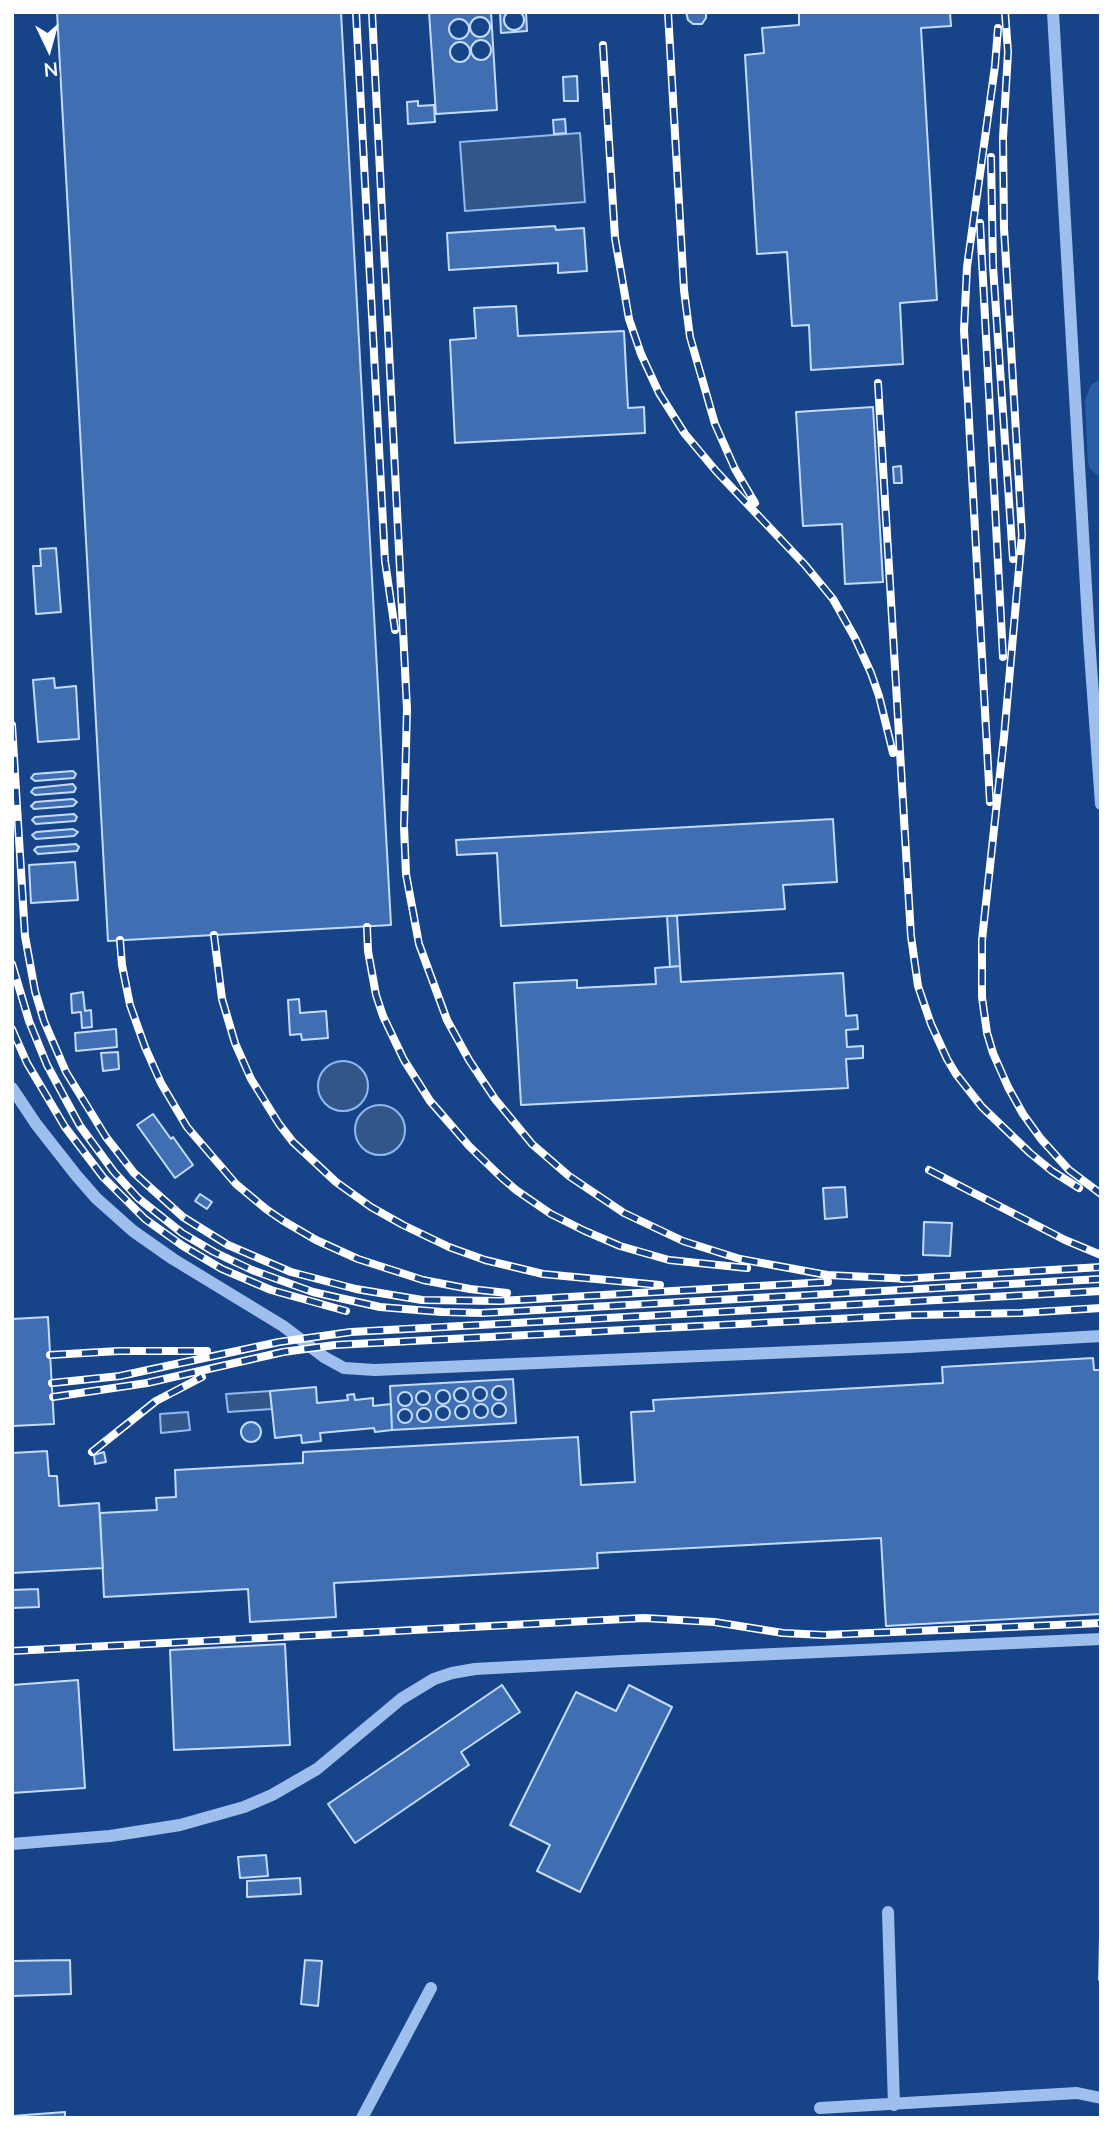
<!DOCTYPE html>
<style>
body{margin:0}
#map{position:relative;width:1113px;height:2130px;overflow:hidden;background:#174489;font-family:Mulish,sans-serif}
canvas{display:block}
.frame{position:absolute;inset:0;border:14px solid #fff;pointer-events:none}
.north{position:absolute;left:14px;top:14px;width:70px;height:70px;-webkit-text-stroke:5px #174489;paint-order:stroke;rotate:175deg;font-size:19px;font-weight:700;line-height:28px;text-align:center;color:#fff}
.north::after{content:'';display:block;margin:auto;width:24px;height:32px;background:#fff;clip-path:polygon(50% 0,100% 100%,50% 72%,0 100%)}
</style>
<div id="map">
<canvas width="1113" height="2130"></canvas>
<div class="frame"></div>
<div class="north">N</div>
</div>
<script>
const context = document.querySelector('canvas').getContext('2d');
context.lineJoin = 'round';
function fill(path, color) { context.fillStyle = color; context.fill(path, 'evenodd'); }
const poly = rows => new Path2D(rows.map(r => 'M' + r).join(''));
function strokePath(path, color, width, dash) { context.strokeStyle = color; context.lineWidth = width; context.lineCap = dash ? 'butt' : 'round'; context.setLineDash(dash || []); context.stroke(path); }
const green = poly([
 [1101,379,1101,478,1090,469,1088,463,1085,400,1091,385]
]);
const water = poly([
 [580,133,585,202,465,211,460,142,580,133],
 '318 1086a25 25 0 1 1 50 0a25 25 0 1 1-50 0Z',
 '355 1130a25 25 0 1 1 50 0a25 25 0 1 1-50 0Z',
 [270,1391,272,1409,228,1412,226,1394,270,1391],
 [188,1412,190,1430,161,1433,160,1414,188,1412]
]);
const building = poly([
 '504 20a10 10 0 1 1 20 0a10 10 0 1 1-20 0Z',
 [57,12,341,12,391,925,108,941,57,12],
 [429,12,491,12,497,110,436,114,429,12],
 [500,12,526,12,527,31,501,33,500,12],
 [686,12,706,12,706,18,702,24,693,24,688,20,686,12],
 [799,12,950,12,951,26,921,28,937,300,900,303,903,364,811,370,809,325,792,326,787,252,757,254,745,55,764,53,762,28,799,25,799,12],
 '470 27a10 10 0 1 1 20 0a10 10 0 1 1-20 0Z',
 '449 29a10 10 0 1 1 20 0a10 10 0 1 1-20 0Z',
 '471 50a10 10 0 1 1 20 0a10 10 0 1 1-20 0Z',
 '450 52a10 10 0 1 1 20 0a10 10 0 1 1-20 0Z',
 [577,76,578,101,564,101,563,77,577,76],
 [418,101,418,106,434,105,435,122,408,124,407,102,418,101],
 [565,119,566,133,554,134,553,120,565,119],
 [555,226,556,230,584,228,587,271,558,273,558,263,449,270,447,233,555,226],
 [516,306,518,336,624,331,628,408,644,407,645,433,455,443,450,340,476,338,474,308,516,306],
 [873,407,883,582,845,584,842,524,803,526,796,412,873,407],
 [901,466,902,483,894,483,893,467,901,466],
 [56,548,61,612,36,614,33,566,41,566,40,549,56,548],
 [54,678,55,688,76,686,79,739,38,742,33,680,54,678],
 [73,771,76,774,74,778,35,781,31,778,34,774,73,771],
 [73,784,76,788,74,792,35,795,31,792,34,788,73,784],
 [73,799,77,802,73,806,34,809,31,806,35,802,73,799],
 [74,814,77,817,75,821,36,824,32,820,35,817,74,814],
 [833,819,837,882,783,885,785,909,501,926,497,853,457,855,456,840,833,819],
 [73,829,78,832,74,836,36,839,32,835,36,832,73,829],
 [76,844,79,847,77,851,38,854,34,850,37,847,76,844],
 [75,862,78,900,31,903,29,865,75,862],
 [667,916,677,916,680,966,670,967,667,916],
 [680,966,681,982,843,973,846,1016,857,1015,858,1029,846,1030,847,1047,863,1046,863,1058,846,1059,848,1088,521,1105,514,983,577,980,577,988,656,984,655,968,680,966],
 [83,992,85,1011,91,1010,92,1027,82,1028,81,1012,72,1013,71,994,83,992],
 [299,999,300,1013,326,1011,328,1038,302,1040,301,1034,290,1035,288,1000,299,999],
 [116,1029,117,1047,76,1051,75,1033,116,1029],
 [118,1052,119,1069,103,1071,101,1053,118,1052],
 [153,1114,171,1139,173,1137,193,1165,175,1178,137,1125,153,1114],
 [845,1187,847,1217,825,1219,823,1188,845,1187],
 [200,1194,212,1202,207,1209,195,1201,200,1194],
 [924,1222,952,1223,950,1256,923,1255,924,1222],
 [48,1317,54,1424,12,1426,12,1319,48,1317],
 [1093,1358,1094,1370,1101,1370,1101,1614,886,1626,881,1538,597,1553,598,1568,334,1583,336,1617,250,1622,248,1589,104,1597,100,1513,157,1510,156,1498,176,1497,175,1470,303,1463,303,1452,578,1437,581,1485,635,1482,631,1412,654,1411,653,1400,943,1383,942,1367,1093,1358],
 [513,1379,516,1423,392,1430,390,1386,513,1379],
 '492 1393a7 7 0 1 1 14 0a7 7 0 1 1-14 0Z',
 [316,1387,317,1403,348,1400,347,1395,354,1394,355,1400,373,1398,373,1406,391,1404,392,1430,375,1432,374,1428,320,1433,321,1441,302,1443,301,1435,275,1438,270,1391,316,1387],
 '473 1394a7 7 0 1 1 14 0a7 7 0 1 1-14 0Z',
 '454 1395a7 7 0 1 1 14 0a7 7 0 1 1-14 0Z',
 '436 1397a7 7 0 1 1 14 0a7 7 0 1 1-14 0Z',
 '416 1398a7 7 0 1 1 14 0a7 7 0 1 1-14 0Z',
 '398 1399a7 7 0 1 1 14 0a7 7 0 1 1-14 0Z',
 '492 1410a7 7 0 1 1 14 0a7 7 0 1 1-14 0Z',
 '474 1411a7 7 0 1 1 14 0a7 7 0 1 1-14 0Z',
 '455 1412a7 7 0 1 1 14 0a7 7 0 1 1-14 0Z',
 '436 1413a7 7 0 1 1 14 0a7 7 0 1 1-14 0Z',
 '417 1415a7 7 0 1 1 14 0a7 7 0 1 1-14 0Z',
 '398 1416a7 7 0 1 1 14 0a7 7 0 1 1-14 0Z',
 '241 1432a10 10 0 1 1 20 0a10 10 0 1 1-20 0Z',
 [47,1451,49,1476,57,1476,59,1506,99,1503,103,1568,12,1573,12,1453,47,1451],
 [104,1452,106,1462,95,1464,94,1455,104,1452],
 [38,1589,39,1607,12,1608,12,1590,38,1589],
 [285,1644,290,1745,174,1750,170,1650,285,1644],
 [78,1680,85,1788,12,1793,12,1685,78,1680],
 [502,1685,520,1712,461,1752,469,1765,355,1843,328,1804,502,1685],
 [629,1685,672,1707,580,1892,537,1871,550,1845,510,1825,576,1692,616,1711,629,1685],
 [266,1855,268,1876,240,1878,238,1857,266,1855],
 [300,1878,301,1894,247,1897,247,1881,300,1878],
 [1101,1891,1101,1980,1099,1980,1101,1891],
 [70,1960,71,1994,12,1996,12,1961,70,1960],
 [305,1960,322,1961,318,2006,301,2004,305,1960],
 [65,2112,65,2118,12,2118,12,2116,65,2112]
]);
const minor = poly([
 [1053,12,1089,639,1101,804],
 [12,1088,36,1124,76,1175,96,1198,133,1231,173,1259,283,1326,324,1357,344,1368,375,1370,909,1347,1101,1336],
 [12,1844,110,1836,180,1825,244,1807,272,1795,317,1769,401,1699,434,1679,452,1673,475,1669,622,1661,1101,1639],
 [888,1912,894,2105],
 [820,2108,1077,2093,1101,2098],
 [362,2118,431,1988]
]);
const rail = poly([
 [356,12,385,561,395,630],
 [372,12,407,709,404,826,406,874,419,944,447,1020,469,1060,495,1099,532,1144,569,1176,624,1213,683,1241,740,1259,827,1275,912,1279],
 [668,12,684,290,690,337,715,424,735,469,755,503],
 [1005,12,1008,52,1003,138,1004,228,1022,535,1004,737,982,940,982,997,987,1033,993,1053,1008,1087,1023,1114,1041,1139,1069,1170,1101,1194],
 [603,45,615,238,629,319,641,354,659,393,685,434,716,471,805,565,833,599,855,638,871,673,879,696,893,753],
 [991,157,993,266,1013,559],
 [980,223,1003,657],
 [878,383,911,936,918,986,931,1024,947,1059,956,1074,982,1107,1030,1153,1052,1171,1079,1188],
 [12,725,25,936,35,991,44,1021,66,1072,106,1137,134,1173,183,1217,228,1245,291,1272,356,1289,422,1300,500,1301,828,1282],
 [990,802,964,330,967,267,995,66,998,28],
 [367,927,368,951,376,995,383,1016,404,1060,430,1101,444,1117,469,1146,501,1177,516,1190,551,1214,585,1231,620,1246,669,1260,747,1268],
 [214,935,222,999,235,1043,251,1079,279,1124,293,1142,336,1182,371,1207,403,1225,449,1247,485,1260,543,1274,660,1285],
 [120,940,122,965,130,1005,145,1047,161,1083,187,1127,236,1184,266,1209,282,1220,316,1240,358,1259,423,1280,470,1289,507,1293],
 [12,964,29,1021,47,1065,80,1126,114,1172,138,1198,182,1233,214,1252,252,1270,313,1292,380,1307,442,1312,482,1313,1101,1279],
 [12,1029,27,1063,65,1127,103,1177,145,1219,183,1246,222,1269,271,1290,346,1311],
 [929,1170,1065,1240,1101,1255],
 [902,1279,1101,1267],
 [50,1355,119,1351,207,1351],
 [52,1383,120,1376,279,1342,351,1332,1101,1291],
 [53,1397,147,1383,283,1352,335,1345,913,1315,1021,1313,1101,1308],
 [92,1452,156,1401,202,1377],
 [12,1651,644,1618,714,1622,783,1633,824,1635,1101,1623]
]);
fill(green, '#295da7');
fill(water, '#335689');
strokePath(water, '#90baf1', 2);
fill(building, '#3f6eb2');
strokePath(building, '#c4dbfa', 2);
strokePath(minor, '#9ebfee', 12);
strokePath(rail, '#fff', 8);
strokePath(rail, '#174489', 5, [16]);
</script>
